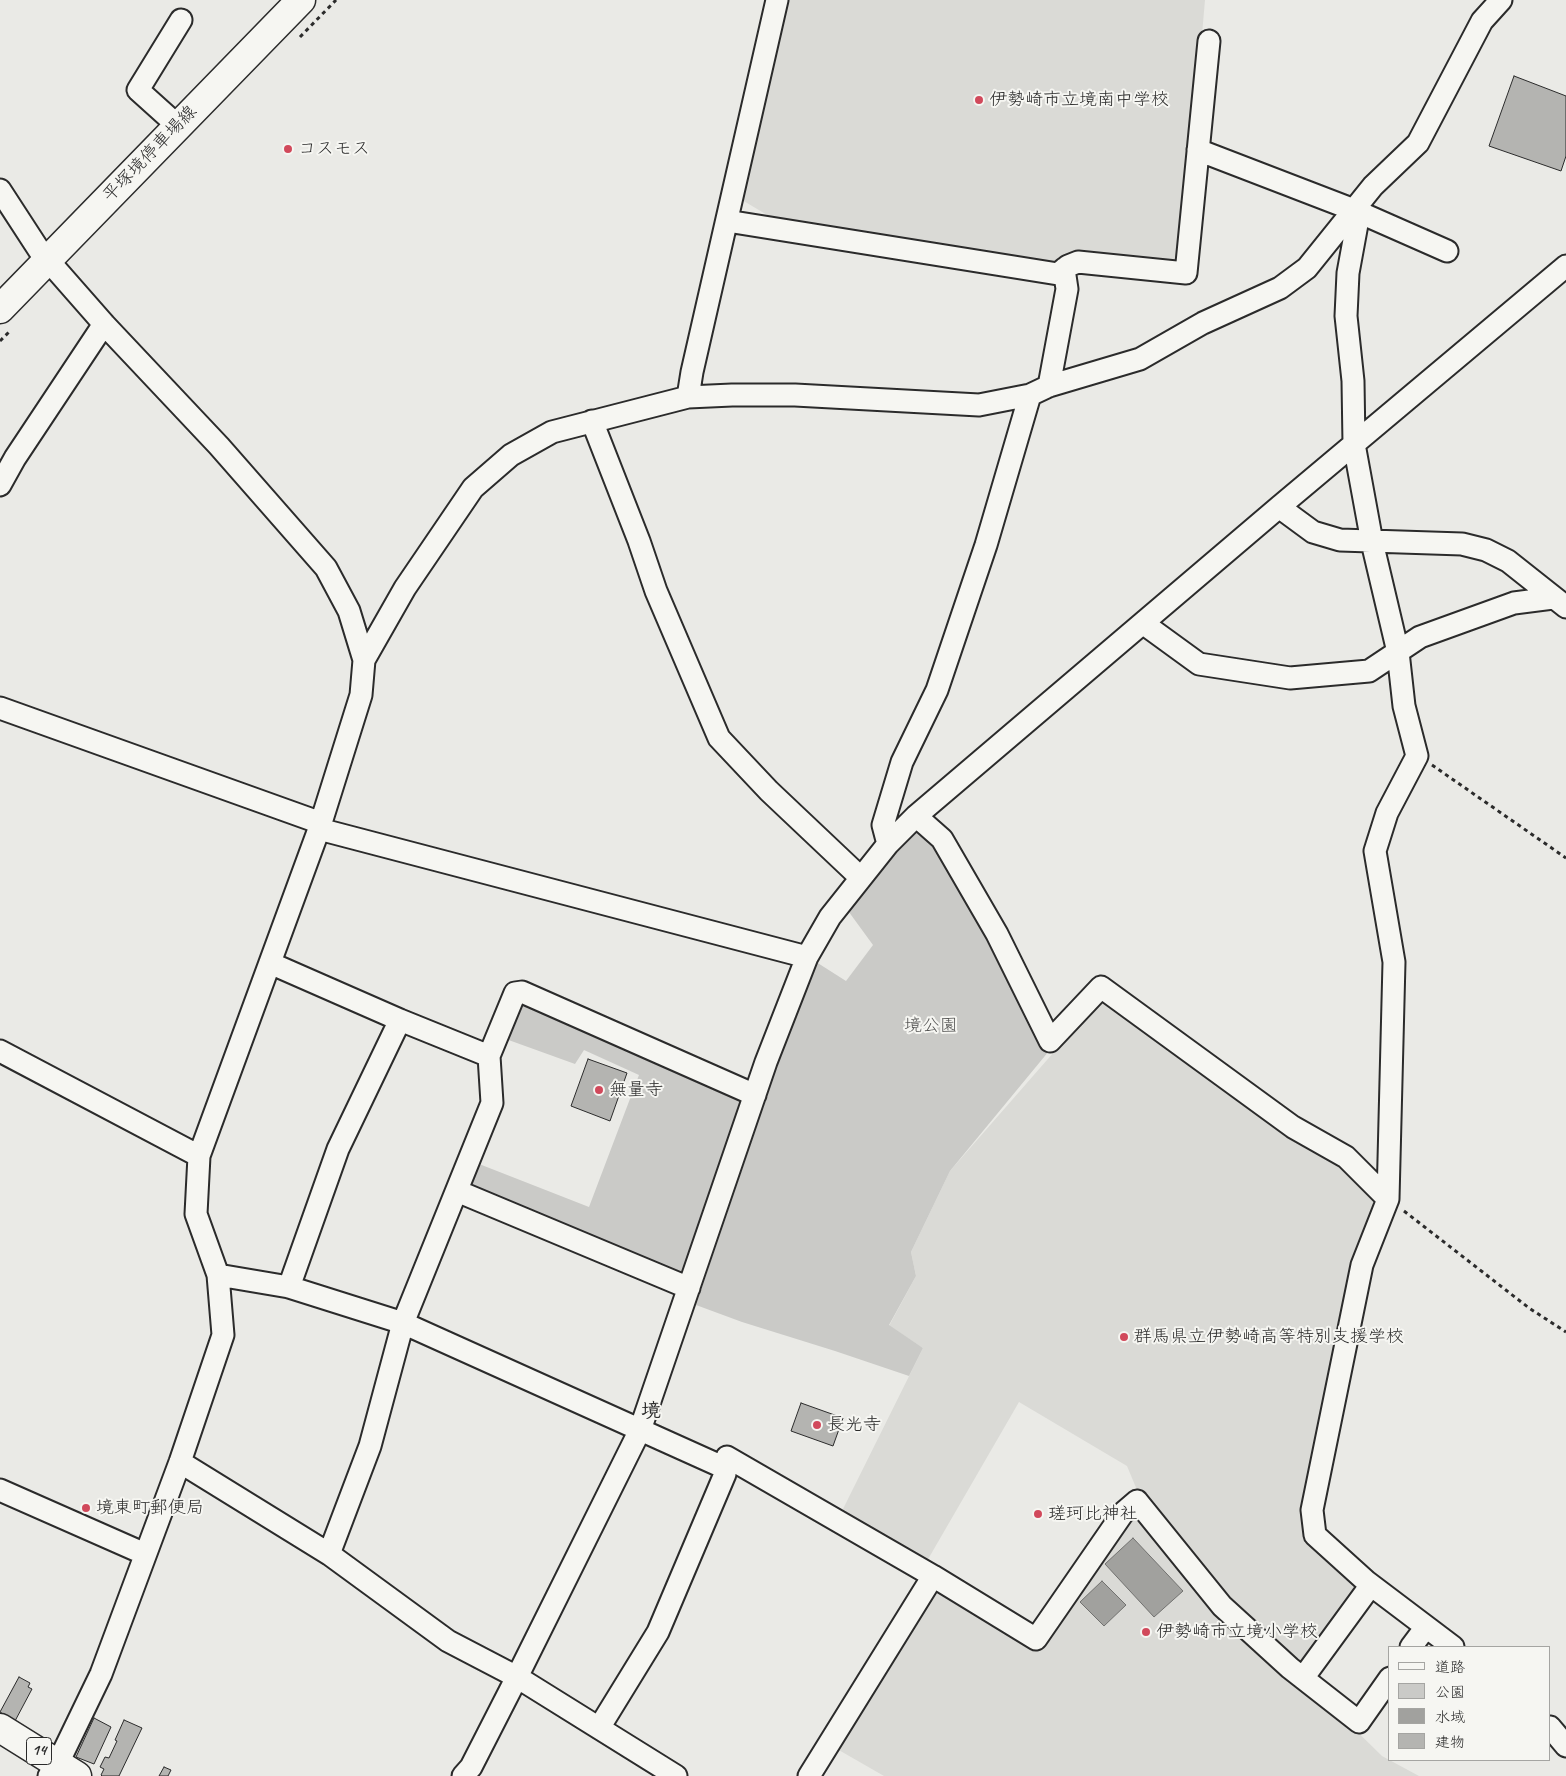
<!DOCTYPE html>
<meta charset="utf-8">
<style>
body{margin:0}
#map{position:relative;width:1566px;height:1776px;overflow:hidden;background:#eaeae6;font-family:Caveat,"Klee One",sans-serif}
canvas{display:block}
.legend{position:absolute;left:1388px;top:1646px;width:162px;height:115px;box-sizing:border-box;background:#f6f6f2;border:1px solid #a5a5a2;margin:0;padding:6px 9px;list-style:none;font-size:15px;color:#2b2b2b}
.legend li{display:flex;align-items:center;gap:10px;height:25px}
.legend b{width:25px;border:1px solid #a5a5a2}
</style>
<div id="map">
<canvas width="1566" height="1776"></canvas>
<ul class="legend">
<li><b style="height:6px;background:#f6f6f2"></b>道路</li>
<li><b style="height:14px;background:#cacac7"></b>公園</li>
<li><b style="height:14px;background:#a1a19e"></b>水域</li>
<li><b style="height:14px;background:#b4b4b1"></b>建物</li>
</ul>
</div>
<script>
const context = document.querySelector('canvas').getContext('2d');
context.lineJoin = 'round';
function fill(path, color) { context.fillStyle = color; context.fill(path, 'evenodd'); }
const poly = rows => new Path2D(rows.map(r => 'M' + r).join(''));
function strokePath(path, color, width, dash) { context.strokeStyle = color; context.lineWidth = width; context.lineCap = dash ? 'butt' : 'round'; context.setLineDash(dash || []); context.stroke(path); }
function drawText(font, color, halo, rows, align = 'center') {
  context.font = font + ' Caveat,"Klee One",sans-serif'; context.lineWidth = 4; context.setLineDash([]); context.textBaseline = 'middle'; context.strokeStyle = halo; context.fillStyle = color; for (const [text, x, y, turn = 0] of rows) {
    context.save(); context.translate(x, y); context.rotate((+turn || 0) * Math.PI / 180); context.textAlign = isNaN(turn) ? turn : align; if (halo) context.strokeText(text, 0, 0); context.fillText(text, 0, 0); context.restore();
  }
}
const built = poly([
 [783,0,1205,0,1182,265,1076,254,1067,254,1048,265,774,219,742,200],
 [1102,997,1341,1163,1377,1200,1304,1515,1360,1585,1305,1665,1293,1663,1224,1596,1137,1490,1127,1466,1019,1402,927,1561,842,1511,923,1348,889,1326,916,1276,911,1252,950,1171],
 [1135,1514,1382,1756,1419,1776,884,1776,837,1749,939,1590,1039,1650]
]);
const green = poly([
 [913,831,939,848,1049,1051,950,1171,911,1252,916,1276,889,1325,923,1348,909,1376,835,1351,742,1322,696,1305,813,960,846,981,873,945,846,908],
 [519,997,744,1094,683,1279,462,1188,474,1162,589,1207,639,1075,584,1050,575,1064,503,1038]
]);
const water = poly([
 [1133,1538,1183,1591,1154,1617,1105,1564,1133,1538],
 [1102,1581,1126,1605,1104,1626,1080,1602,1102,1581]
]);
const building = poly([
 [1514,76,1566,96,1566,156,1561,171,1489,146,1514,76],
 [588,1059,627,1073,610,1121,571,1106,588,1059],
 [801,1403,843,1418,833,1446,791,1431,801,1403],
 [19,1677,30,1683,28,1687,32,1689,15,1721,0,1712,19,1677],
 [94,1718,111,1727,94,1764,76,1757,94,1718],
 [124,1720,142,1728,119,1776,102,1776,101,1775,104,1769,100,1767,105,1757,109,1758,117,1741,115,1740,124,1720],
 [164,1767,171,1770,168,1776,159,1776,164,1767]
]);
const path = poly([
 [300,37,336,0],
 [0,341,11,330],
 [1432,765,1566,858],
 [1404,1211,1529,1308,1566,1332]
]);
const minor = poly([
 [178,126,138,90,181,20],
 [1198,150,1354,210,1447,251],
 [0,190,39,250,104,324,219,446,326,568,349,611,364,660,361,695,319,829,199,1156,196,1214,218,1275,223,1335,180,1462,101,1674,58,1763,49,1776],
 [1350,215,1357,224,1348,273,1346,316,1353,381,1354,444,1372,542,1398,652,1404,706,1417,756,1387,813,1375,851,1394,962,1388,1199,1362,1265,1312,1510,1315,1535,1367,1582,1453,1647],
 [727,221,1058,274,1068,266,1078,262,1186,273,1209,41],
 [1049,386,1067,289,1064,269],
 [688,397,692,372,777,0],
 [592,421,639,541,656,591,719,738,769,791,861,878],
 [0,485,15,458,104,324],
 [1279,507,1313,532,1340,540,1462,544,1486,550,1508,561,1566,607],
 [1144,624,1199,664,1290,678,1369,671,1420,637,1514,603,1553,598],
 [364,660,405,588,473,488,511,455,552,432,688,397,732,395,795,395,979,405,1030,395,1049,386,1140,359,1203,323,1280,288,1307,268,1373,186,1418,143,1482,21,1501,0],
 [0,708,321,823],
 [916,816,942,839,997,934,1050,1041,1101,987,1293,1127,1346,1157,1388,1199],
 [319,829,807,957],
 [888,844,883,825,902,762,937,690,986,545,1030,395],
 [270,963,400,1020,489,1056,492,1103,403,1323,370,1446,329,1554],
 [0,1051,199,1156],
 [489,1056,515,993,522,992,755,1095],
 [457,1191,689,1288],
 [218,1275,289,1287,403,1323,725,1468,727,1457,933,1576,809,1776],
 [289,1287,338,1149,400,1020],
 [180,1462,329,1554,448,1641,517,1677,676,1776],
 [0,1490,145,1554],
 [933,1576,1036,1639,1123,1513,1137,1501,1222,1606,1290,1668,1359,1722,1390,1678],
 [1411,1647,1426,1627],
 [1303,1678,1371,1585],
 [1550,1727,1566,1746],
 [599,1728,658,1632,725,1474,725,1468],
 [463,1776,471,1767,517,1677,640,1430,766,1062,807,957,830,917,888,844,916,816,1279,507,1566,266]
]);
const major = poly([
 [0,309,301,0],
 [0,1728,77,1776]
]);
const markers = [
 [979,100,5,"#d1495b"],
 [288,149,5,"#d1495b"],
 [599,1090,5,"#d1495b"],
 [1124,1337,5,"#d1495b"],
 [817,1425,5,"#d1495b"],
 [86,1508,5,"#d1495b"],
 [1038,1514,5,"#d1495b"],
 [1146,1632,5,"#d1495b"]
];
const shields = [
 [39,1751,25]
];
const shieldNames = [
 ["14",39,1751]
];
const poiNames = [
 ["伊勢崎市立境南中学校",989,100],
 ["コスモス",298,149],
 ["無量寺",609,1090],
 ["群馬県立伊勢崎高等特別支援学校",1134,1337],
 ["長光寺",827,1425],
 ["境東町郵便局",96,1508],
 ["瑳珂比神社",1048,1514],
 ["伊勢崎市立境小学校",1156,1632]
];
const streetNames = [
 ["平塚境停車場線",150,154,-46]
];
const parkNames = [
 ["境公園",931,1026]
];
const quarterNames = [
 ["境",651,1412]
];
fill(built, '#dadad6');
fill(green, '#cacac7');
fill(water, '#a1a19e');
strokePath(water, '#727270', 1);
fill(building, '#b4b4b1');
strokePath(building, '#2b2b2b', 1);
strokePath(minor, '#2b2b2b', 25);
strokePath(major, '#2b2b2b', 31);
strokePath(path, '#2b2b2b', 3, [4, 4]);
strokePath(minor, '#f6f6f2', 21);
strokePath(major, '#f6f6f2', 28);
for (const [x, y, r, color] of markers) { const dot = new Path2D(); dot.arc(x, y, r, 0, 2 * Math.PI); context.fillStyle = color; context.fill(dot); strokePath(dot, '#f6f6f2', 2); }
for (const [x, y, w] of shields) { const box = new Path2D(); box.roundRect(x - w / 2, y - 13.5, w, 27, 4); context.fillStyle = '#f6f6f2'; context.fill(box); strokePath(box, '#2b2b2b', 1); }
drawText('bold 16px', '#2b2b2b', null, shieldNames);
drawText('18px', '#2b2b2b', '#f6f6f2', poiNames, 'left');
drawText('18px', '#2b2b2b', '#f6f6f2', streetNames);
drawText('18px', '#535352', '#f6f6f2', parkNames);
drawText('bold 20px', '#2b2b2b', '#f6f6f2', quarterNames);
</script>
